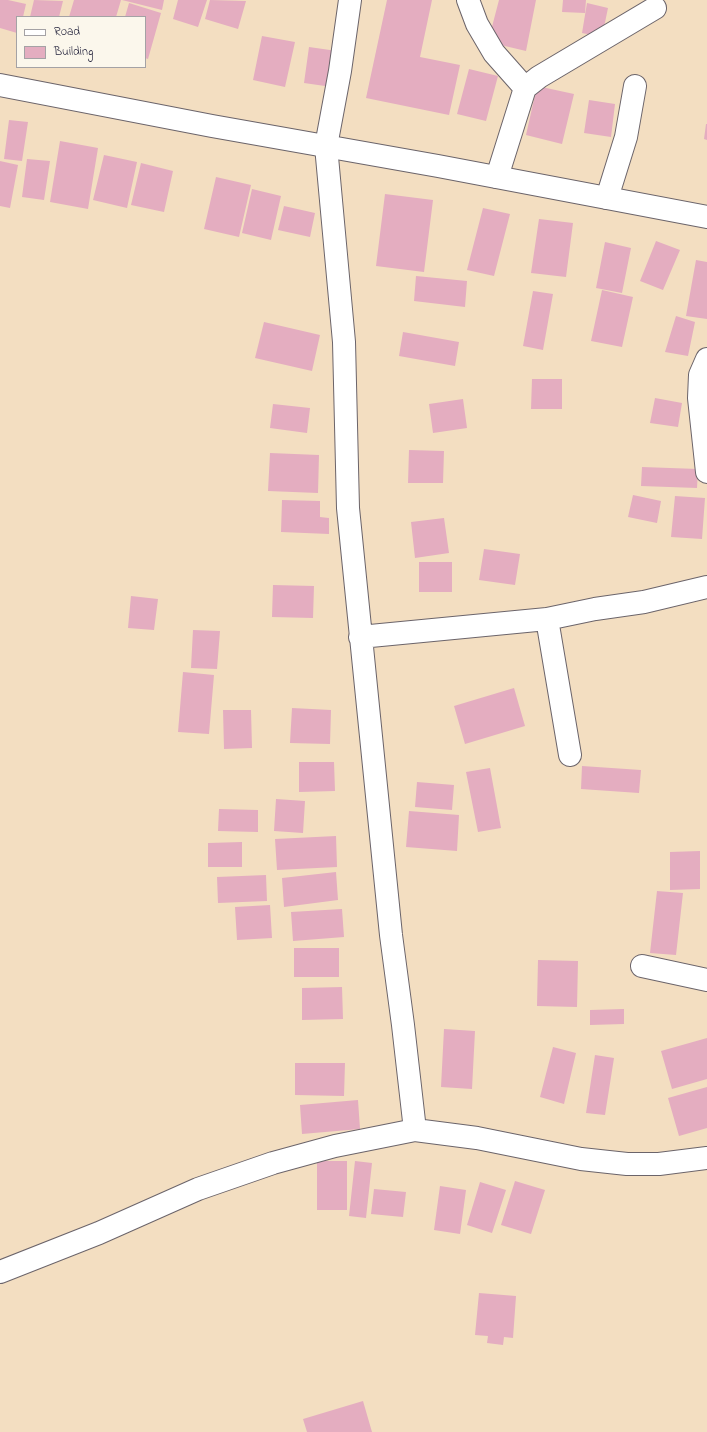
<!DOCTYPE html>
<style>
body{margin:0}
#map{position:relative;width:707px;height:1432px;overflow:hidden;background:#f3dec1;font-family:"Indie Flower",sans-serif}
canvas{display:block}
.legend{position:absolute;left:16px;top:16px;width:130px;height:52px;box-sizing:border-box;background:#fbf7ec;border:1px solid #a4a2a5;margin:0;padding:5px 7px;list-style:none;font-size:12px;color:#22223b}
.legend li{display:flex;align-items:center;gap:8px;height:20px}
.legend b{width:20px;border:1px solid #a4a2a5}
</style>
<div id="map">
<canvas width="707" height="1432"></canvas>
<ul class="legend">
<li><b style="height:5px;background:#fff"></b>Road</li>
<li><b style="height:11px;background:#e4adc0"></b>Building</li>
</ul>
</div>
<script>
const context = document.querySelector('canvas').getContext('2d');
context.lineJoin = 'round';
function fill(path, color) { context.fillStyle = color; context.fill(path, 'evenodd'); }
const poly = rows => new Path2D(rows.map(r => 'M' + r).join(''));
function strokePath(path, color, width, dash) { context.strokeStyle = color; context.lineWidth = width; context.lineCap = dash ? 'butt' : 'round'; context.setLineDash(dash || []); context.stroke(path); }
const building = poly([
 [0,0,8,0,26,4,23,17,17,17,17,33,0,28],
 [34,0,63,1,59,17,30,17],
 [74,0,121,0,116,17,69,17],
 [122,0,164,0,162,10],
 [178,0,207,0,198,27,173,19],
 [210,0,246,1,238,29,205,19],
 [387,0,432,0,420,57,460,65,449,115,366,98],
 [499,0,536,0,526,51,488,42],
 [563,0,586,0,585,13,562,12],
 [129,3,161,13,148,59,145,58,145,17,125,17],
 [587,3,608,8,602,37,582,33],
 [262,36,295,42,285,87,253,80],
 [309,47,337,51,332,87,304,83],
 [469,69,498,76,486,121,457,114],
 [537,86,574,94,562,144,526,135],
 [589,100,615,104,611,137,584,133],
 [9,120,28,122,22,161,4,159],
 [706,124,707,124,707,140,704,139],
 [60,141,98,148,88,209,50,202],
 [104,155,137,162,127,208,93,200],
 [27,159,50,161,44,200,22,197],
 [0,161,18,165,10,208,0,206],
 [141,163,173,171,164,212,131,205],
 [216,177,251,185,239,237,204,229],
 [252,189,281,196,271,240,242,233],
 [385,194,433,200,424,272,376,266],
 [284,206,315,213,310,237,278,230],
 [483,208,510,214,494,276,467,270],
 [539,219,573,223,566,277,531,273],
 [656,241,680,250,663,290,640,281],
 [605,242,631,248,622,293,596,288],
 [696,260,707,262,707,319,686,316],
 [416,276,467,281,465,307,414,301],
 [602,290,633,297,622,347,591,341],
 [533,291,553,294,543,350,523,346],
 [676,316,695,322,688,356,665,352],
 [264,322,320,335,312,371,255,358],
 [403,332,459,342,455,366,399,356],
 [532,379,562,379,562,409,531,409],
 [655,398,682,403,678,427,650,423],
 [463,399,467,428,433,433,429,404],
 [273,404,310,408,307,433,270,428],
 [409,450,444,451,443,483,408,483],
 [270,453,319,455,318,493,268,491],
 [642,467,698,469,697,488,641,486],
 [633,495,661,501,657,523,628,517],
 [675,496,705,498,702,539,671,537],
 [282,500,320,501,320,517,329,518,329,534,281,532],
 [444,518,449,553,415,558,411,522],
 [484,549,520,554,515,585,479,580],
 [419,562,452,562,452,592,419,592],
 [273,585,314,586,313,618,272,617],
 [131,596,158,599,154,630,128,628],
 [193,630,220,631,217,669,191,668],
 [183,672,214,675,209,734,178,732],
 [514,688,525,726,465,744,454,706],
 [292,708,331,710,330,744,290,743],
 [223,710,251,710,252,748,224,749],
 [299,762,334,762,335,791,299,792],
 [582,766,641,770,639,793,581,789],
 [490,768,501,828,478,832,466,772],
 [417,782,454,785,452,810,415,807],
 [276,799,305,801,303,833,274,831],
 [219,809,258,810,258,832,218,831],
 [409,811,459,815,457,851,406,847],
 [336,836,337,867,277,870,275,839],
 [242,842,242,867,208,867,208,843],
 [700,851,700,889,670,890,670,852],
 [336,872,338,900,284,907,282,878],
 [266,875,267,901,218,903,217,877],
 [657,891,683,893,676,955,650,953],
 [270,905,272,938,237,940,235,907],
 [342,909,344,937,293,941,291,912],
 [294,948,339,948,339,977,294,977],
 [538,960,578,961,577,1007,537,1006],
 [342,987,343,1019,302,1020,302,988],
 [624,1009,624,1024,590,1025,590,1010],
 [444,1029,475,1031,472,1089,441,1087],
 [707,1038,707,1079,672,1089,661,1051],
 [553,1047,576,1053,564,1104,540,1097],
 [595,1055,614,1058,605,1115,586,1113],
 [295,1063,345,1063,344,1096,295,1095],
 [707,1087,707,1128,679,1136,668,1098],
 [358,1100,360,1129,302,1134,300,1105],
 [317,1161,347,1161,347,1210,317,1210],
 [355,1161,372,1163,366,1218,349,1216],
 [515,1181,545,1190,531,1234,501,1225],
 [480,1182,506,1190,492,1233,467,1225],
 [440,1186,466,1190,460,1234,434,1230],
 [374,1189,406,1192,403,1217,371,1214],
 [479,1293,516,1296,513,1338,504,1337,503,1345,487,1343,488,1336,475,1335],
 [363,1401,372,1432,307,1432,303,1419]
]);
const minor = poly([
 [350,0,340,71,326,146,344,342,348,508,391,935,403,1025,415,1130,477,1138,581,1159,627,1164,659,1164,707,1158],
 [468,0,477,24,494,53,525,88,497,177],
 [525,88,539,77,655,8],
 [607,198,626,137,635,86],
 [707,359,700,375,699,398,707,472],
 [547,619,595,609,644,602,707,587],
 [360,637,547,619,570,755],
 [642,966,707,980],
 [0,1272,99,1233,198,1189,273,1163,335,1146,415,1130]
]);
const tertiary = poly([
 [0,85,212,126,438,166,707,217]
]);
fill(building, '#e4adc0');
strokePath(minor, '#6b646a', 24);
strokePath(tertiary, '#6b646a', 24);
strokePath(minor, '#fff', 22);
strokePath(tertiary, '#fff', 22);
</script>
